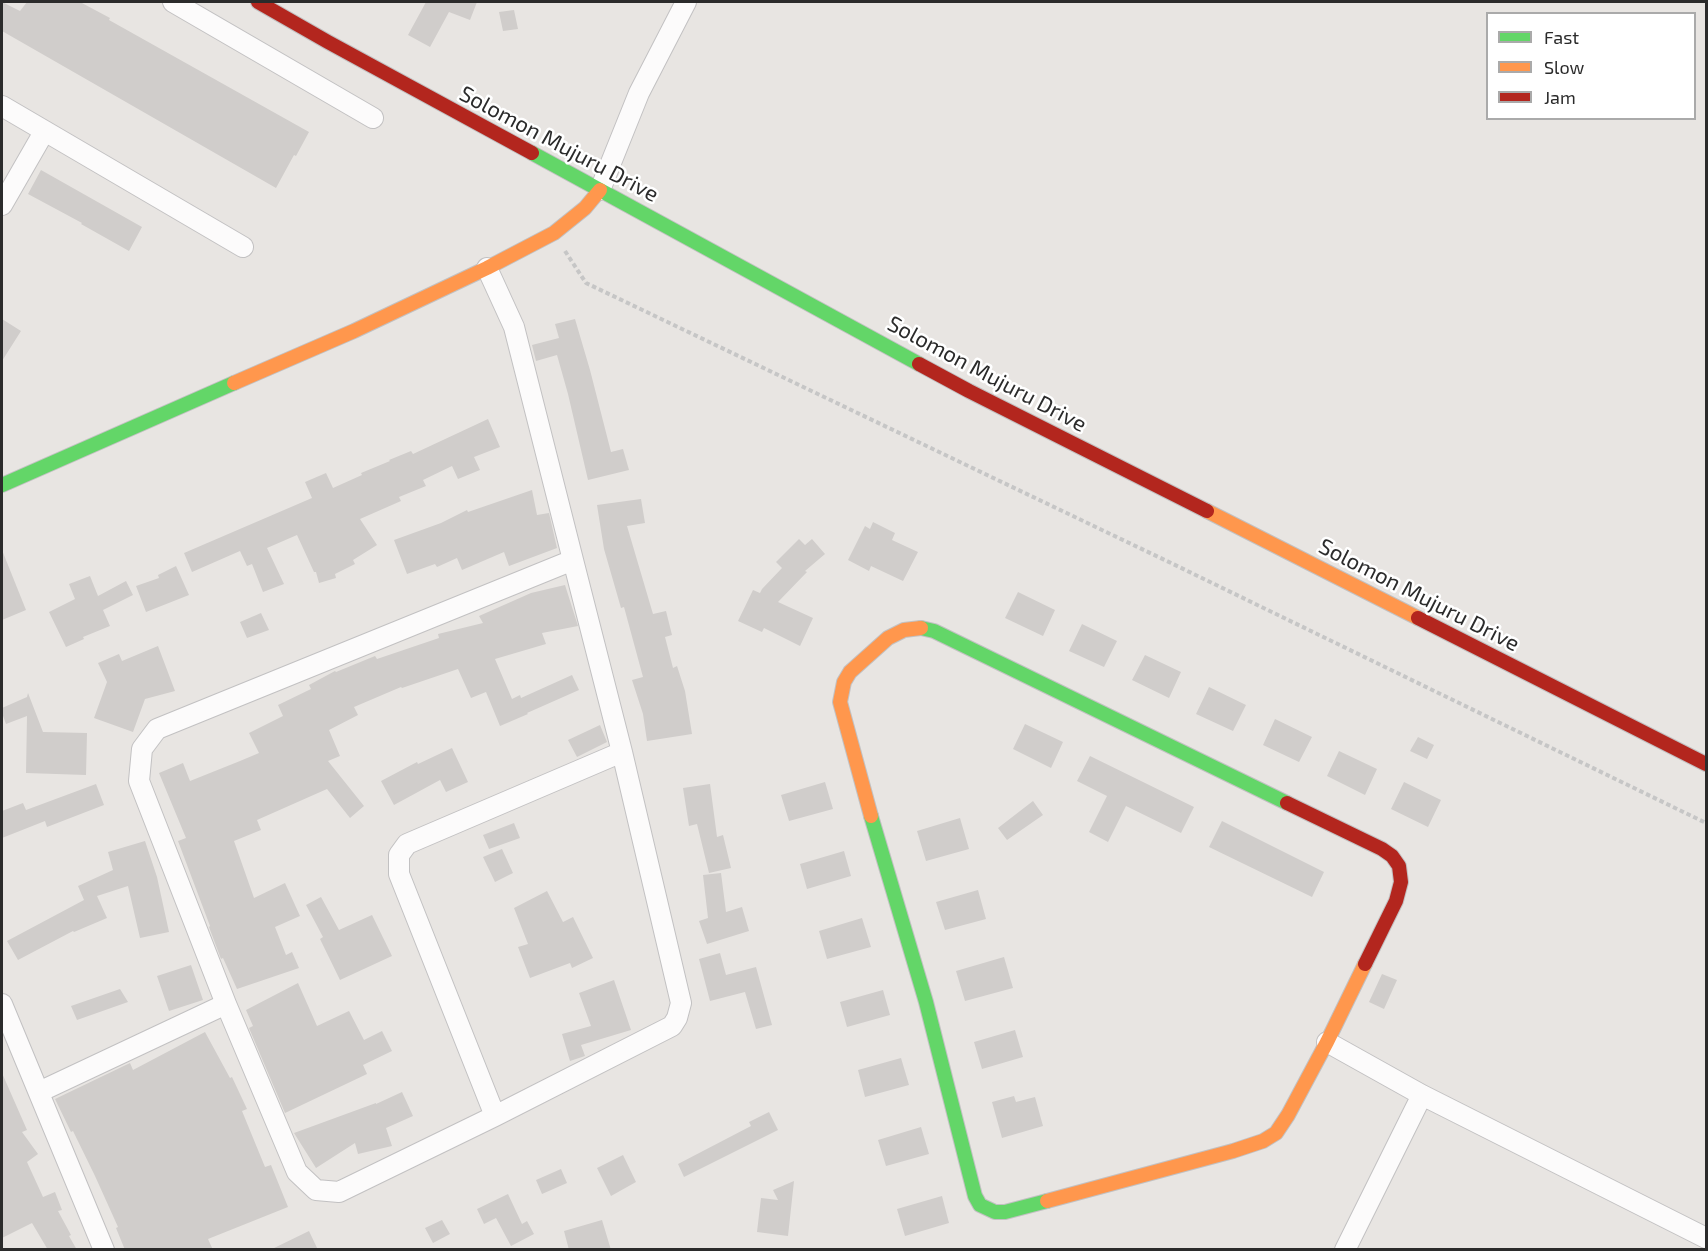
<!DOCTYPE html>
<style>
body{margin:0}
#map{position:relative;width:1708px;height:1251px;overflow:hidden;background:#e8e5e2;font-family:"Exo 2",sans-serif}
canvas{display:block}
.frame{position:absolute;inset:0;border:3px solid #2b2b2b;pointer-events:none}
.legend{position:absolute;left:1486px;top:12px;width:210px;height:108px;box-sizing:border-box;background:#fff;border:2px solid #aaa;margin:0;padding:8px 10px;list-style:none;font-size:18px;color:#2b2b2b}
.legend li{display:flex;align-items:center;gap:12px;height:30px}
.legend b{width:30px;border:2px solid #aaa}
</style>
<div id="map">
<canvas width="1708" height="1251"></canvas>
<div class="frame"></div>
<ul class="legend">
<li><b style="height:8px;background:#63d668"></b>Fast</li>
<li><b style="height:8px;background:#ff974d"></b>Slow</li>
<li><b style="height:8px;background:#b3261e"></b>Jam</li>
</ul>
</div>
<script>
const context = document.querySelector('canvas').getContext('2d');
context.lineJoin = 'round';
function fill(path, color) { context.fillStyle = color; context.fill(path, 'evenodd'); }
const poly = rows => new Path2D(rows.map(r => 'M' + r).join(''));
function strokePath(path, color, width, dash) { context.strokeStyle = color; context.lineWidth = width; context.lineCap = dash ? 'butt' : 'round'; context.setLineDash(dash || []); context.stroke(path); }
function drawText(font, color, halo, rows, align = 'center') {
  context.font = font + ' "Exo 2",sans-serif'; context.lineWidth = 5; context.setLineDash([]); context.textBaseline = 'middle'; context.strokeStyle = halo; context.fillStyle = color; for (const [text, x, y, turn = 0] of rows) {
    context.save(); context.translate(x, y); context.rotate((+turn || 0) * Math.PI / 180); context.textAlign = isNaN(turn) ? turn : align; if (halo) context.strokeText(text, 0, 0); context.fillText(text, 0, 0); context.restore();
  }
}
const building = poly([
 [2,2,20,11,27,2,80,2,110,18,109,20,309,132,296,156,294,155,276,188,2,31],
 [426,2,477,2,470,20,449,12,430,47,408,35],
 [514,10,518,29,503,31,499,12],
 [41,170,142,227,129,251,81,224,82,223,28,194],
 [2,319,21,331,2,361],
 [575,319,590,370,611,452,623,449,629,470,588,480,568,394,557,355,536,361,532,345,559,338,555,324],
 [488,419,500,447,474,457,480,470,458,479,452,466,423,480,426,486,399,497,401,501,360,519,377,545,353,560,355,564,335,574,336,578,319,583,316,572,314,572,297,535,267,548,284,584,263,592,252,564,247,566,240,551,192,572,184,553,312,498,305,482,326,473,333,488,362,475,361,473,390,461,389,460,411,451,413,454],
 [532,490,537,515,549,513,557,548,509,566,504,552,462,570,457,558,437,567,435,564,407,574,394,540,441,523,467,510,468,512],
 [641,499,645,523,627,526,653,614,666,611,672,635,665,637,673,668,677,666,685,691,692,734,647,741,643,714,632,680,643,677,624,607,621,608,604,549,597,505],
 [873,522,895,533,892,540,918,552,903,581,871,566,869,571,848,560,865,526,870,529],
 [799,539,805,545,812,539,825,554,805,571,807,572,778,602,813,618,800,646,764,628,762,632,738,621,753,590,760,593,762,589,782,568,776,562],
 [2,550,26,610,2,620],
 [176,566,189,595,146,612,136,586,159,578,158,575],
 [90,576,98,596,126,581,133,595,103,610,110,626,83,637,84,639,66,647,49,612,75,599,69,584],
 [565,585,578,626,542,633,546,644,495,659,512,699,520,695,521,698,572,675,579,690,527,713,528,714,500,726,486,692,471,698,458,669,402,688,401,687,354,707,358,715,329,730,340,756,328,761,364,806,350,818,327,789,257,820,261,830,234,841,254,898,285,883,300,916,275,927,286,955,292,952,299,968,237,989,223,958,221,959,209,927,210,926,178,841,186,838,159,773,183,763,190,781,240,761,259,753,249,733,283,716,278,705,311,689,309,685,335,671,336,672,375,656,377,659,439,638,438,634,483,623,479,616,531,593],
 [1018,592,1055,610,1043,636,1005,618],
 [261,613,269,630,247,638,240,622],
 [1082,624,1117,641,1104,667,1069,651],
 [158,646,175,691,145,699,133,732,94,718,107,682,98,663,119,654,122,661],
 [1145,655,1181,672,1169,698,1132,680],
 [1209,687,1246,705,1233,731,1196,714],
 [28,693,43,732,87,733,86,775,26,773,27,716,6,724,2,713,2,708,27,697],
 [1275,719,1312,737,1299,762,1263,745],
 [1025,724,1063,742,1051,768,1013,749],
 [600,725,607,742,577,757,568,740],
 [1418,737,1434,745,1427,759,1410,751],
 [452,748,468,782,446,792,440,780,394,805,381,781,417,762,418,764],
 [1339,751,1377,769,1365,795,1327,776],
 [1090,756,1194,807,1181,833,1126,806,1108,842,1089,832,1107,796,1077,781],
 [825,782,833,809,789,821,781,795],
 [1404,782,1441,800,1428,827,1391,809],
 [96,784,104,805,47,827,45,821,2,838,2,811,23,803,26,810],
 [710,784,717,837,723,835,731,868,709,873,697,824,689,826,683,788],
 [1033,801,1043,815,1007,840,998,828],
 [960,818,969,849,926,861,917,831],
 [1222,821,1324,872,1312,897,1209,847],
 [514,823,520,838,489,849,483,835],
 [145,841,157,877,169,932,140,938,128,886,97,896,107,918,74,932,73,931,18,960,7,941,84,900,78,886,113,870,108,852],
 [502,849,513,873,495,882,483,857],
 [844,851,851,876,807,889,800,864],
 [721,873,726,912,742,907,749,931,707,944,699,921,708,918,703,875],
 [978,890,986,919,945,930,936,902],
 [547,891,563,922,573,917,593,958,572,968,570,963,530,978,518,947,528,944,514,908],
 [321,897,339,930,372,915,392,956,340,980,320,939,323,937,306,905],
 [862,918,871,947,827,959,819,931],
 [720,953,726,975,756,967,772,1025,756,1029,745,992,710,1001,699,959],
 [1004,957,1013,988,965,1001,956,971],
 [191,965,203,1000,169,1011,157,976],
 [1382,974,1397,980,1384,1009,1369,1002],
 [614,980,631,1030,581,1045,585,1056,570,1061,562,1034,591,1026,579,993],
 [298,983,317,1026,349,1011,364,1040,382,1031,392,1051,363,1065,367,1074,285,1113,249,1028,253,1026,246,1010],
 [120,989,128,1002,77,1020,71,1006],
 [883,990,890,1015,847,1027,840,1002],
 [1015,1030,1023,1057,982,1069,974,1042],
 [205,1032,230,1078,232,1077,247,1109,242,1111,265,1167,271,1165,288,1207,208,1239,213,1250,125,1250,116,1228,118,1227,95,1176,73,1131,71,1132,55,1099,130,1063,133,1070],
 [901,1058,909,1085,865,1097,858,1070],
 [2,1073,27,1130,22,1132,38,1154,27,1162,43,1197,55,1192,62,1210,58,1211,71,1235,69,1236,77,1250,48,1250,32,1223,2,1238],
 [402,1092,413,1116,386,1128,392,1146,358,1154,355,1143,316,1168,294,1133,376,1103,376,1104],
 [1014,1096,1016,1102,1035,1097,1043,1126,1002,1138,992,1102],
 [769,1112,778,1130,684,1177,678,1164,751,1126,749,1122],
 [921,1127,929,1154,886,1166,878,1140],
 [623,1155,636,1182,611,1196,597,1168],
 [561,1169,567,1183,542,1194,536,1180],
 [794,1181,788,1236,757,1232,761,1198,778,1200,773,1190],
 [508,1194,522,1224,527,1221,534,1234,511,1246,496,1218,484,1224,477,1209],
 [942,1196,949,1223,905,1236,897,1209],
 [442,1220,450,1234,433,1243,425,1228],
 [602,1220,611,1250,569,1250,564,1231],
 [309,1231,318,1250,270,1250]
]);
const path = poly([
 [565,251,586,283,1171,563,1706,823]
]);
const street = poly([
 [173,2,373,118],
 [2,106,243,247],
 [600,190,639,93,686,2],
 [2,205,44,132],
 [2,1004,104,1250],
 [226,1004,297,1172,316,1190,339,1192,495,1116,672,1026,677,1018,681,1003,622,752,573,560],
 [1327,1042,1422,1095,1706,1238],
 [39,1092,226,1004,139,781,142,749,157,729,573,560,514,327,487,268],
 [495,1116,399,874,399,855,407,844,622,752],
 [1345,1250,1422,1095]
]);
const fast = poly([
 [532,153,919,364],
 [2,485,234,383],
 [921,628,934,631,1287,803],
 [871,816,926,1002,975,1196,980,1205,995,1212,1005,1212,1047,1201]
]);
const slow = poly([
 [234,383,354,331,487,268,554,233,585,208,600,190],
 [1207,511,1418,618],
 [871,816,840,702,844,682,850,672,888,638,904,630,921,628],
 [1047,1201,1233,1151,1263,1141,1276,1133,1288,1115,1327,1042,1365,964]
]);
const jam = poly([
 [258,2,328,42,532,153],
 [919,364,969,391,1207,511],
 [1418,618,1706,764],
 [1287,803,1382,849,1392,856,1399,866,1401,882,1396,901,1365,964]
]);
const streetNames = [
 ["Solomon Mujuru Drive",559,144,28],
 ["Solomon Mujuru Drive",987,374,28],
 ["Solomon Mujuru Drive",1419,595,27]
];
fill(building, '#d0cdcb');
strokePath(street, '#c2c1c2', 22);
strokePath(fast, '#c2c1c2', 16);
strokePath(slow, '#c2c1c2', 16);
strokePath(jam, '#c2c1c2', 16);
strokePath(path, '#c6c6c6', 4, [4.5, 3]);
strokePath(street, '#fcfbfb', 20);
strokePath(fast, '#63d668', 14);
strokePath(slow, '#ff974d', 14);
strokePath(jam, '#b3261e', 14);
drawText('22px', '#2b2b2b', '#fff', streetNames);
</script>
